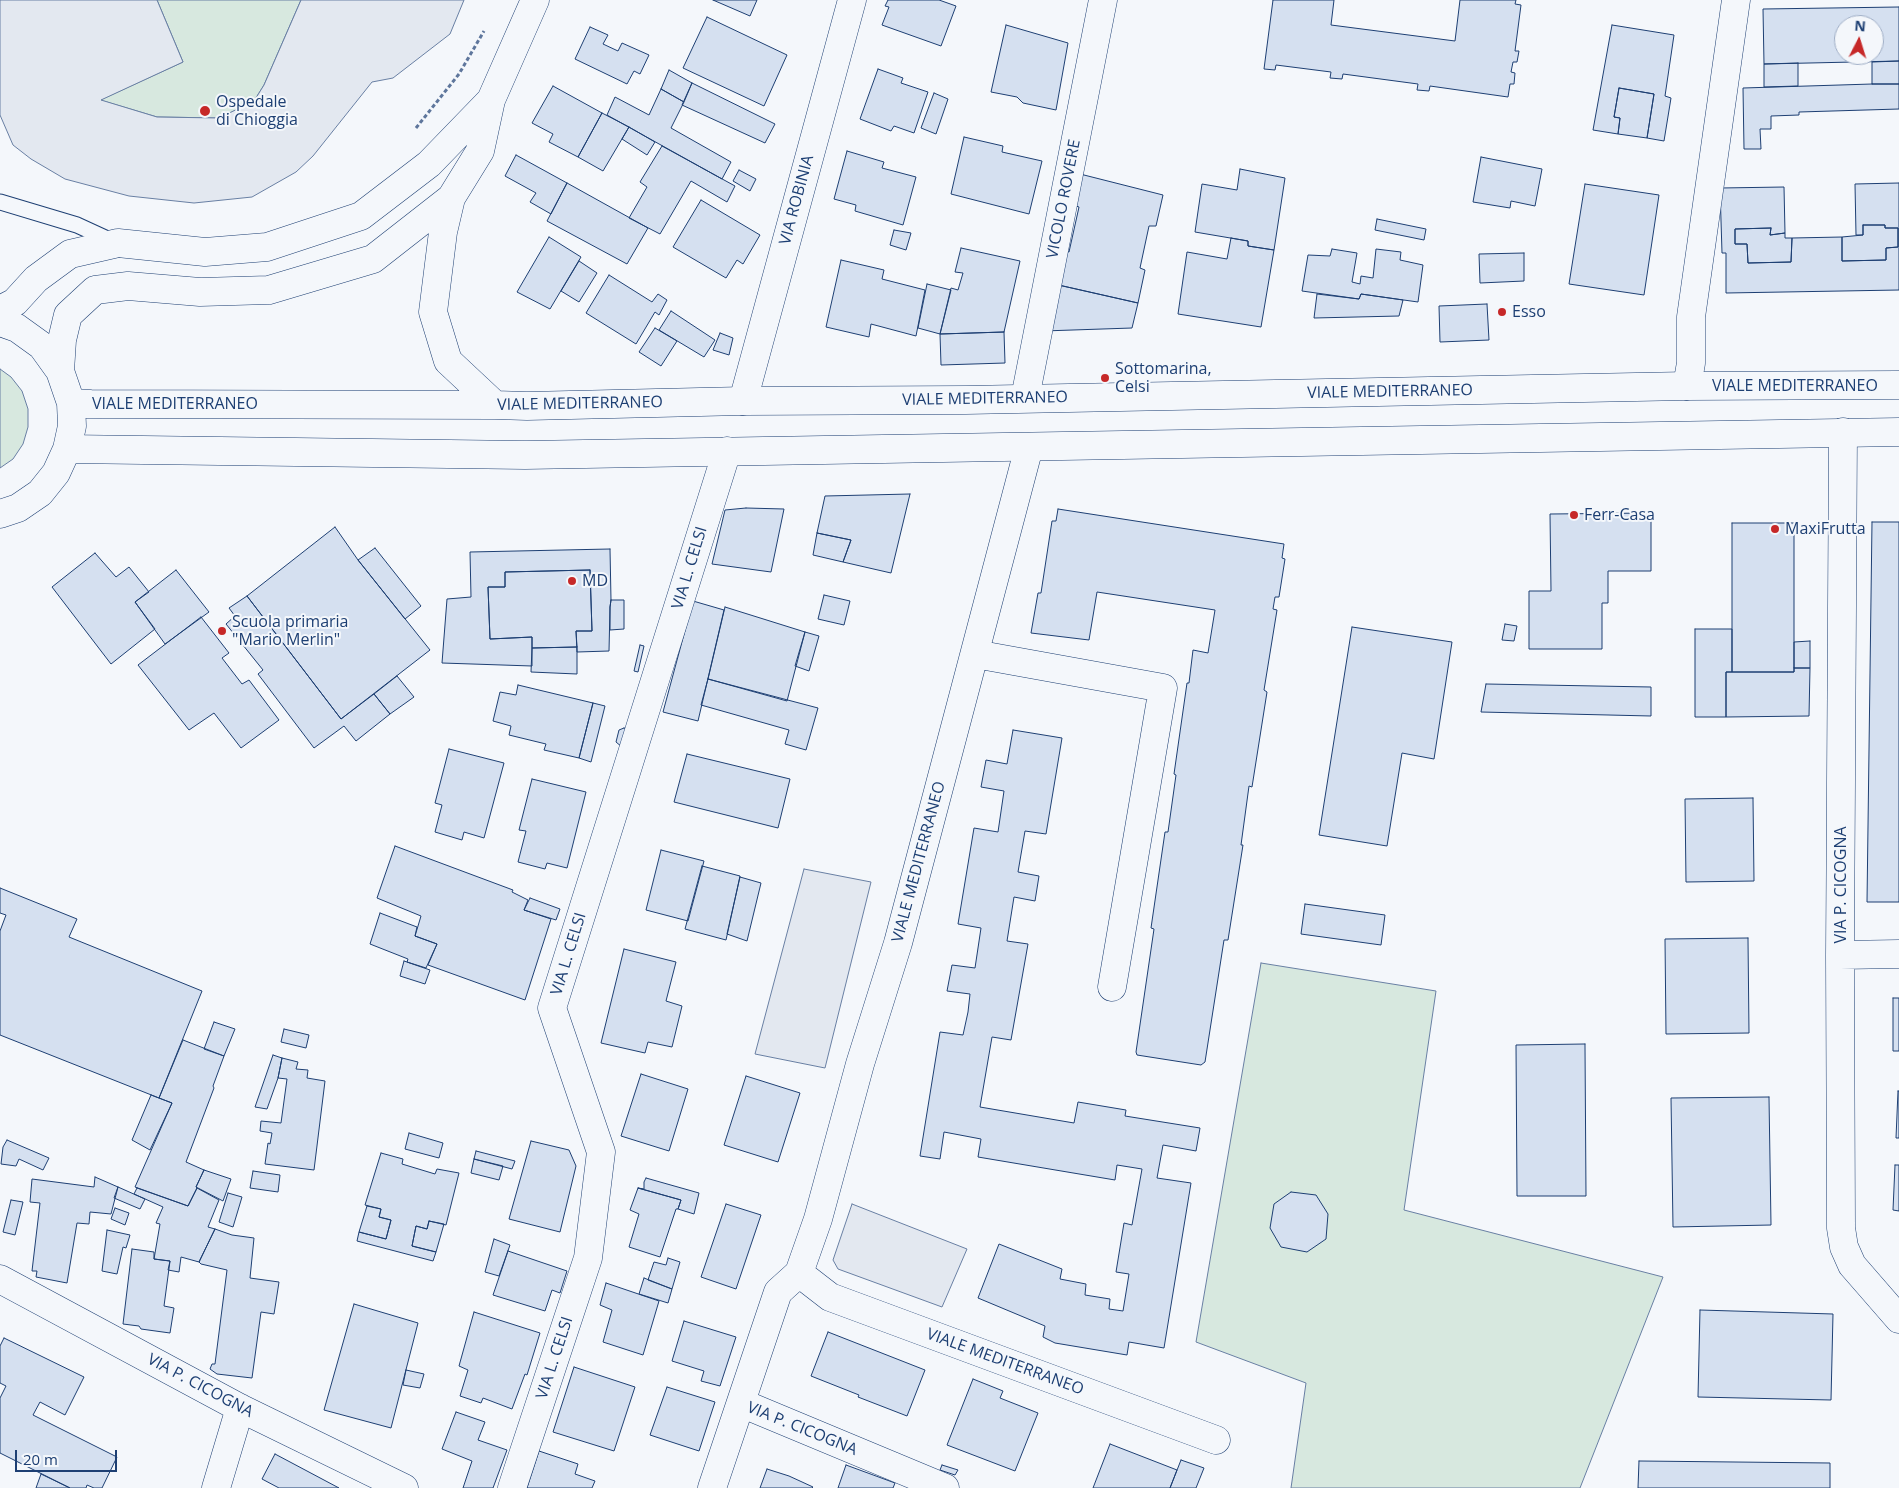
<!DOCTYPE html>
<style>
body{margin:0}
#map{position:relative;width:1899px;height:1488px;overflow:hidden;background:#f4f7fb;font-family:"Open Sans",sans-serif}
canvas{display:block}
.north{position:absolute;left:1834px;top:15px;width:50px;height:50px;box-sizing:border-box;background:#f4f7fb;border:1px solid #9eadc5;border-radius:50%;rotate:5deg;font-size:14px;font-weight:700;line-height:20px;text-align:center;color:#1d3f73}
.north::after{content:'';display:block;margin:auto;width:18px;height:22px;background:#c62828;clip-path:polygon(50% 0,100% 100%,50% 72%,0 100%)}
.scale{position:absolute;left:15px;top:1450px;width:102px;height:22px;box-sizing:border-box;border:2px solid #1d3f73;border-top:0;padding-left:6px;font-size:15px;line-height:18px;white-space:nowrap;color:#1d3f73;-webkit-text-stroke:4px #f4f7fb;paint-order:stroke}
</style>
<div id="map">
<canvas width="1899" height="1488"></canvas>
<div class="north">N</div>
<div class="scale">20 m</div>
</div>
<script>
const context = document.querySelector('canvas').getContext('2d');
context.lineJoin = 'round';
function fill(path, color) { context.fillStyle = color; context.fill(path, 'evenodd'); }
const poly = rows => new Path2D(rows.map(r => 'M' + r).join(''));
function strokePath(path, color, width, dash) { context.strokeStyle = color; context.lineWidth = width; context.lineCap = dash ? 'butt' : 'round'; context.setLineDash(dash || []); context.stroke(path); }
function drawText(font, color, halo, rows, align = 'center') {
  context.font = font + ' "Open Sans",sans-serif'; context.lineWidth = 4; context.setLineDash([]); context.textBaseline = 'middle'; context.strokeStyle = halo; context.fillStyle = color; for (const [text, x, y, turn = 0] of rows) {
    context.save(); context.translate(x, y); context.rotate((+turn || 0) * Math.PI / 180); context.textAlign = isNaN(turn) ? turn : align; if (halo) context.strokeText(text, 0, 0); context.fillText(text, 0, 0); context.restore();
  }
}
const green = poly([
 [157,0,301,0,264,85,254,101,220,118,157,117,100,100,183,62,157,0],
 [0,369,11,377,22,391,28,409,28,427,23,444,13,459,0,468,0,369],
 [1261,963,1436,991,1404,1210,1663,1277,1580,1488,1291,1488,1306,1383,1196,1342,1261,963]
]);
const parking = poly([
 [0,0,157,0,183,62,101,100,157,117,219,118,254,101,264,85,301,0,464,0,450,34,393,78,372,82,313,156,296,172,252,197,194,203,129,196,65,179,31,159,13,145,0,115,0,0],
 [804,869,871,882,825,1068,755,1054,804,869],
 [852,1204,967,1249,942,1307,838,1269,833,1260,852,1204]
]);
const building = poly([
 [713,0,757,0,750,16,713,0],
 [888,0,939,0,956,6,941,46,882,25,889,7,885,6,888,0],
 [1273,0,1334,0,1331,25,1455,41,1460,0,1516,0,1515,4,1521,5,1515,51,1519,51,1517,62,1513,62,1511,72,1515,73,1514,84,1510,84,1508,97,1430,86,1429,91,1417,90,1418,84,1343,74,1342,79,1330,78,1331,72,1276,65,1275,70,1264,69,1273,0],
 [1899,7,1899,61,1764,64,1763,9,1899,7],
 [1844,25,1874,25,1874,55,1844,55,1844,25],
 [707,17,787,55,764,106,683,68,707,17],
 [1006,25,1068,43,1056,110,1023,103,1017,97,991,92,1006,25],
 [1612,25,1674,35,1665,96,1671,98,1664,141,1647,138,1654,94,1619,88,1614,117,1620,118,1618,134,1593,130,1612,25],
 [590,27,608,35,603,44,618,51,622,43,649,55,640,74,634,71,627,84,575,59,590,27],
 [1899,61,1899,84,1872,84,1872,62,1899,61],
 [1798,63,1798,86,1764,87,1764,64,1798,63],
 [878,69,903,78,901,83,928,92,914,133,894,126,891,131,860,119,878,69],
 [669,70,692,83,684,102,661,89,669,70],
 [692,83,775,124,765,143,682,105,692,83],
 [1872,84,1899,84,1899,109,1799,112,1799,115,1771,116,1771,129,1760,129,1761,149,1744,149,1743,88,1872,84],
 [553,86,602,113,578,157,549,142,553,134,532,123,553,86],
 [1619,88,1654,94,1647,138,1618,134,1620,118,1614,117,1619,88],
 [661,89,684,102,671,128,731,162,722,179,607,115,615,97,649,115,661,89],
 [934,93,948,99,936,134,921,128,934,93],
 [602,113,629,127,603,171,578,157,602,113],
 [629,127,655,142,647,155,622,139,629,127],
 [964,137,1003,146,1002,152,1042,161,1029,214,951,194,964,137],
 [662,146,735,186,727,202,691,181,660,234,629,218,647,187,640,182,662,146],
 [847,151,884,162,882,168,916,177,903,225,855,211,856,205,834,199,847,151],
 [516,155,567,183,551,214,530,202,536,193,505,176,516,155],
 [1481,157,1542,169,1535,206,1511,201,1510,208,1473,202,1481,157],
 [1240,169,1285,178,1274,250,1248,246,1248,241,1195,232,1202,184,1237,190,1240,169],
 [739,170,756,179,750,191,733,181,739,170],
 [1080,174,1163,195,1156,226,1149,226,1140,268,1145,270,1138,303,1054,284,1063,250,1069,252,1079,207,1073,205,1080,174],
 [567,183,648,228,627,264,547,221,567,183],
 [1899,183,1899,290,1726,293,1726,253,1722,253,1720,188,1784,187,1785,233,1770,235,1771,228,1735,229,1735,244,1747,244,1748,263,1791,262,1792,238,1842,237,1842,261,1886,260,1886,248,1898,247,1898,228,1885,228,1885,225,1863,225,1863,235,1856,235,1855,184,1899,183],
 [1585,184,1659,195,1644,295,1569,284,1585,184],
 [701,200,760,235,743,264,737,260,726,278,673,247,701,200],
 [1377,219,1426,229,1424,240,1375,230,1377,219],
 [1863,225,1885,225,1885,228,1898,228,1898,247,1886,248,1886,260,1842,261,1842,237,1863,235,1863,225],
 [1771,228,1770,235,1785,233,1785,238,1792,238,1791,262,1748,263,1747,244,1735,244,1735,229,1771,228],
 [894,230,911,233,906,250,890,245,894,230],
 [549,237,581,257,550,309,517,292,549,237],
 [1231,238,1248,241,1248,246,1274,250,1261,327,1178,314,1187,252,1227,259,1231,238],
 [961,248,1020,261,1004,332,940,334,951,288,958,290,963,273,955,272,961,248],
 [1332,249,1357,253,1352,282,1360,284,1361,276,1373,278,1376,249,1401,252,1400,260,1423,265,1418,302,1361,294,1359,299,1302,291,1308,255,1330,256,1332,249],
 [1524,253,1524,281,1480,283,1479,254,1524,253],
 [841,260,884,270,882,279,925,290,916,336,871,324,869,337,826,327,841,260],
 [579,261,597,273,579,302,561,291,579,261],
 [609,275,652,302,658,294,667,300,659,315,655,312,636,344,586,313,609,275],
 [927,284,951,290,940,334,918,328,927,284],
 [1054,284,1138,303,1132,328,1043,331,1054,284],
 [1317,294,1359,299,1361,294,1403,300,1399,316,1314,318,1317,294],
 [1487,304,1489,340,1440,342,1439,306,1487,304],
 [671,311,715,340,704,357,659,330,671,311],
 [655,328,677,341,661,366,639,352,655,328],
 [1004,332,1005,363,941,365,940,334,1004,332],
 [720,333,733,338,729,355,713,350,720,333],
 [910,494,891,573,843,562,851,540,817,533,825,496,910,494],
 [746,508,784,509,771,572,712,564,725,510,746,508],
 [1058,509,1284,544,1282,558,1285,559,1279,597,1275,597,1273,609,1277,610,1264,690,1267,692,1252,787,1249,786,1241,845,1243,845,1228,940,1224,940,1205,1062,1201,1065,1137,1055,1136,1052,1154,929,1151,928,1165,832,1168,832,1176,775,1174,774,1187,683,1189,683,1193,650,1208,653,1215,610,1097,592,1089,640,1031,633,1038,593,1041,593,1052,521,1056,521,1058,509],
 [1651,513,1651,571,1608,571,1608,603,1602,603,1602,649,1529,649,1529,591,1551,591,1550,514,1651,513],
 [1872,522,1899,522,1899,902,1867,902,1872,522],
 [1732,523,1794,523,1794,672,1732,672,1732,523],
 [335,527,358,560,430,650,341,719,247,596,335,527],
 [817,533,851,540,843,562,813,555,817,533],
 [375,548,421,606,405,619,358,560,375,548],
 [610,549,611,600,610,607,609,651,577,652,576,631,592,631,590,570,505,572,505,587,488,587,490,639,532,637,532,666,442,663,447,599,471,597,470,552,610,549],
 [95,553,116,577,129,567,149,592,135,602,155,629,111,664,52,587,95,553],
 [176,570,209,612,165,644,135,602,176,570],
 [590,570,592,631,576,631,577,647,532,648,532,637,490,639,488,587,505,587,505,572,590,570],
 [824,595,850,601,844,625,818,619,824,595],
 [247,596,341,719,374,694,390,714,356,741,344,726,314,748,258,674,263,670,226,624,235,616,229,608,247,596],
 [611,600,624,600,624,629,610,630,610,607,611,600],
 [693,601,724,610,698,721,663,712,693,601],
 [725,607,805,632,787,701,708,679,725,607],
 [201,617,229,653,222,658,242,684,249,680,279,720,241,748,214,713,189,730,138,665,201,617],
 [1505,624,1517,626,1514,641,1502,640,1505,624],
 [1352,627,1452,642,1434,759,1402,753,1387,846,1319,835,1352,627],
 [1695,629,1732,629,1732,672,1726,672,1726,717,1695,717,1695,629],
 [805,632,819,636,809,671,795,666,805,632],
 [1810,641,1810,668,1794,668,1794,642,1810,641],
 [640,645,644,646,638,672,634,671,640,645],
 [577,647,577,674,531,672,532,648,577,647],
 [1794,668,1810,668,1809,716,1726,717,1726,672,1794,672,1794,668],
 [397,676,414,697,390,714,374,694,397,676],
 [708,679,818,708,806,750,785,744,789,730,701,705,708,679],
 [1486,684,1651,687,1651,716,1481,712,1486,684],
 [518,685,593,703,579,758,544,750,546,744,509,735,511,726,493,721,500,692,516,695,518,685],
 [593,703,605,706,591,762,579,758,593,703],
 [624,728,627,729,622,747,616,742,619,730,624,728],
 [1013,730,1062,738,1046,834,1025,831,1018,872,1039,876,1035,901,1014,897,1007,941,1028,944,1011,1040,992,1037,980,1107,1074,1123,1078,1102,1126,1110,1125,1116,1200,1128,1196,1151,1163,1145,1157,1178,1191,1183,1164,1348,1129,1342,1127,1355,1055,1343,1043,1337,1045,1326,978,1298,999,1244,1062,1269,1060,1279,1086,1284,1085,1295,1110,1299,1109,1309,1123,1311,1129,1274,1116,1272,1124,1223,1132,1225,1142,1169,1117,1165,1115,1180,978,1157,981,1139,944,1132,940,1159,920,1156,940,1032,963,1035,968,1012,970,994,947,991,952,965,975,968,981,928,958,924,974,828,998,832,1004,791,981,787,986,760,1007,764,1013,730],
 [449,749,504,763,484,838,464,832,462,840,435,832,442,805,435,803,449,749],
 [687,754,790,779,778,828,674,802,687,754],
 [532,779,586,792,567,868,547,863,545,869,518,862,526,831,519,830,532,779],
 [1753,798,1754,881,1686,882,1685,799,1753,798],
 [395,846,513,890,512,892,528,900,524,910,551,919,525,1000,428,965,437,944,415,936,421,916,377,898,395,846],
 [661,850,704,861,688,921,646,910,661,850],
 [702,866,740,876,726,940,685,929,702,866],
 [740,877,761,883,747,941,727,934,740,877],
 [0,888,77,919,69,937,202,991,159,1098,0,1035,0,931,6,915,0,913,0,888],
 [530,898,560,909,556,920,524,910,530,898],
 [1305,904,1385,915,1381,945,1301,934,1305,904],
 [380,913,417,927,415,936,437,944,426,968,407,962,408,959,370,944,380,913],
 [1748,938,1749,1033,1666,1034,1665,939,1748,938],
 [624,949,676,962,666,1001,682,1006,672,1047,648,1042,645,1053,601,1043,624,949],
 [404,961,430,970,425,984,400,976,404,961],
 [1893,998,1899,998,1899,1051,1893,1051,1893,998],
 [214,1022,235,1029,224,1056,204,1049,214,1022],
 [284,1029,309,1035,306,1048,281,1042,284,1029],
 [183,1040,224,1056,213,1086,214,1088,186,1162,204,1170,196,1187,197,1188,188,1206,135,1187,172,1103,159,1098,183,1040],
 [1585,1044,1586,1196,1517,1196,1516,1045,1585,1044],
 [273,1055,282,1058,278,1078,267,1109,255,1107,273,1055],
 [282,1058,298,1062,296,1069,308,1070,307,1078,325,1081,314,1170,265,1164,268,1143,270,1144,272,1133,260,1131,261,1121,281,1123,287,1079,278,1078,282,1058],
 [641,1074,688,1089,669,1151,621,1136,641,1074],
 [746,1076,800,1093,778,1162,724,1145,746,1076],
 [1898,1091,1899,1091,1899,1138,1896,1138,1898,1091],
 [151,1095,172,1103,150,1150,132,1140,151,1095],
 [1769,1097,1771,1225,1673,1227,1671,1098,1769,1097],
 [409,1133,443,1143,439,1158,405,1149,409,1133],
 [7,1140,49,1158,43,1170,19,1159,16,1166,1,1164,3,1147,7,1140],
 [531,1141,569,1150,576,1166,560,1232,509,1219,531,1141],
 [476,1151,515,1161,512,1169,474,1159,476,1151],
 [381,1153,403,1159,402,1164,435,1174,437,1169,459,1173,446,1225,429,1221,427,1229,416,1226,412,1246,436,1252,433,1261,357,1241,359,1232,386,1239,391,1220,379,1217,381,1209,365,1205,381,1153],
 [474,1159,503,1166,499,1180,471,1173,474,1159],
 [1895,1165,1899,1165,1899,1211,1893,1210,1895,1165],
 [204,1170,231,1179,223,1201,196,1187,204,1170],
 [253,1171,280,1175,278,1192,250,1188,253,1171],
 [95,1177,118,1187,111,1214,90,1212,89,1224,77,1223,67,1283,36,1277,37,1271,32,1271,40,1203,30,1202,32,1179,94,1187,95,1177],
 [646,1178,699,1193,694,1214,678,1209,681,1200,638,1188,644,1189,644,1182,646,1178],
 [118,1187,145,1199,140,1209,114,1198,118,1187],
 [137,1188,188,1206,197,1188,219,1200,208,1227,215,1229,199,1262,181,1257,179,1272,168,1270,170,1261,154,1259,160,1224,156,1223,163,1207,134,1194,137,1188],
 [638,1188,681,1200,678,1209,676,1209,660,1257,629,1247,639,1214,630,1210,638,1188],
 [1291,1192,1316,1195,1328,1214,1326,1239,1307,1252,1281,1247,1270,1228,1274,1204,1291,1192],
 [228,1193,242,1197,233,1227,219,1222,228,1193],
 [11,1200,23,1202,15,1235,3,1232,11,1200],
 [726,1204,761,1215,736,1289,701,1277,726,1204],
 [367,1206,381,1209,379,1217,391,1220,386,1239,359,1232,367,1206],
 [115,1208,129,1213,125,1225,111,1219,115,1208],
 [429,1221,444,1224,436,1252,412,1246,416,1226,427,1229,429,1221],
 [215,1229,232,1235,254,1238,250,1278,279,1282,274,1314,261,1312,252,1378,217,1374,210,1369,212,1364,215,1364,227,1270,201,1264,199,1262,215,1229],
 [107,1230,130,1235,126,1248,123,1247,117,1274,102,1271,107,1230],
 [494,1239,510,1245,499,1276,485,1272,494,1239],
 [132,1249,154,1252,154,1259,170,1261,164,1306,174,1308,170,1333,141,1329,139,1326,123,1324,132,1249],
 [508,1251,567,1271,560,1293,552,1290,545,1311,493,1295,508,1251],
 [668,1258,680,1262,672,1289,648,1280,654,1262,666,1265,668,1258],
 [644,1278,672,1289,668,1303,639,1294,644,1278],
 [606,1283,659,1301,643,1355,603,1342,612,1310,600,1305,606,1283],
 [354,1304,418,1323,391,1428,324,1410,354,1304],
 [1700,1310,1833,1314,1831,1400,1698,1397,1700,1310],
 [474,1312,540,1333,527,1375,525,1374,512,1409,483,1398,481,1403,460,1396,468,1370,459,1366,474,1312],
 [684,1321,736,1337,720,1386,701,1381,704,1371,672,1361,684,1321],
 [828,1332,925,1370,907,1416,858,1397,859,1395,811,1376,828,1332],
 [4,1338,84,1377,65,1415,40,1402,33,1415,117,1457,102,1488,94,1488,87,1485,86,1488,70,1488,0,1453,0,1398,6,1386,0,1383,0,1346,4,1338],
 [574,1367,635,1387,614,1451,553,1432,574,1367],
 [406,1370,424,1374,420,1388,403,1385,406,1370],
 [973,1379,1003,1391,1000,1398,1038,1413,1015,1471,947,1445,973,1379],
 [667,1387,715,1402,699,1451,650,1435,667,1387],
 [456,1412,485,1422,478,1440,507,1450,493,1488,463,1488,472,1461,442,1449,456,1412],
 [1110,1444,1177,1470,1170,1488,1093,1488,1110,1444],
 [539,1451,578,1464,575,1474,595,1481,592,1488,527,1488,539,1451],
 [275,1454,339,1488,279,1488,262,1479,275,1454],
 [1181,1460,1204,1468,1196,1488,1170,1488,1181,1460],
 [1639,1461,1830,1463,1830,1488,1638,1488,1639,1461],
 [846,1465,895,1483,893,1488,838,1488,846,1465],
 [942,1465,958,1470,955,1475,940,1470,942,1465],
 [767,1469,789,1476,813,1487,812,1488,760,1488,767,1469],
 [41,1474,70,1488,36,1488,41,1474]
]);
const path = poly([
 [416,128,459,74,484,31]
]);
const service = poly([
 [0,202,77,225,114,242]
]);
const minor = poly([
 [1687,386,1691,363,1691,317,1736,0],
 [1025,398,1103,0],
 [743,401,852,0],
 [1843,432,1840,955,1841,1228,1844,1247,1852,1265,1899,1319],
 [975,654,1163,688,1112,987],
 [1840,955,1899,954],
 [799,1273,830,1297,1216,1440],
 [0,1279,240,1408,404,1488],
 [741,1403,945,1488],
 [216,1488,240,1408],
 [512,1488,588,1258,601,1152,552,1008,727,451],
 [712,1488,778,1292,799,1273,818,1219,860,1064,898,943,1029,447]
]);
const tertiary = poly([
 [451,198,443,232,433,312,448,361,495,405],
 [0,310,15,302,36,279,70,254,118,243,205,252,267,247,361,216,429,164,491,100],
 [0,322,17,328,42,346,60,371,71,403,72,426,67,449,56,473,40,493,18,508,0,514],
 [60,371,62,340,68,315,95,290,128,286,200,292,269,290,373,259,451,198,480,151,491,100,535,0],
 [71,403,91,404,495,405,527,406,743,401,966,400,1687,386,1899,385],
 [67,449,525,455,1899,432]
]);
const markers = [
 [205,111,6,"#c62828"],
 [1502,312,5,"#c62828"],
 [1105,378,5,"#c62828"],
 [1574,515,5,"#c62828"],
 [1775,529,5,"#c62828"],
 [572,581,5,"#c62828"],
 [222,631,5,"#c62828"]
];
const poiNames = [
 ["Ospedale",216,102],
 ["di Chioggia",216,120],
 ["Esso",1512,312],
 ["Sottomarina,",1115,369],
 ["Celsi",1115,387],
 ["Ferr-Casa",1584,515],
 ["MaxiFrutta",1785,529],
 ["MD",582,581],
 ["Scuola primaria",232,622],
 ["\"Mario Merlin\"",232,640]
];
const streetNames = [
 ["VICOLO ROVERE",1064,199,-79],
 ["VIA ROBINIA",797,200,-75],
 ["VIALE MEDITERRANEO",1795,386],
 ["VIALE MEDITERRANEO",1390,392,-1],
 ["VIALE MEDITERRANEO",985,399,-1],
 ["VIALE MEDITERRANEO",175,404],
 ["VIALE MEDITERRANEO",580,404,-1],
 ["VIA L. CELSI",690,568,-73],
 ["VIALE MEDITERRANEO",919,862,-75],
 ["VIA P. CICOGNA",1841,885,-90],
 ["VIA L. CELSI",569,954,-73],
 ["VIA L. CELSI",555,1358,-72],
 ["VIALE MEDITERRANEO",1005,1362,20],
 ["VIA P. CICOGNA",200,1386,28],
 ["VIA P. CICOGNA",802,1429,22]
];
fill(green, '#d7e8df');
strokePath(green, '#687fa3', 1);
fill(parking, '#e3e8f0');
strokePath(parking, '#687fa3', 1);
fill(building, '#d5e0f0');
strokePath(building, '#1d3f73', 1);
strokePath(service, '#1d3f73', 17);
strokePath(minor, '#1d3f73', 29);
strokePath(tertiary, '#1d3f73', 29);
strokePath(path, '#5e769c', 3, [4, 2.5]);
strokePath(service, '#f4f7fb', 15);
strokePath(minor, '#f4f7fb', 28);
strokePath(tertiary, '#f4f7fb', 28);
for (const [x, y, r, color] of markers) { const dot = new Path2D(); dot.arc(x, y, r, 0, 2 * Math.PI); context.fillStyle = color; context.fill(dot); strokePath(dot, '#f4f7fb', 2); }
drawText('16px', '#1d3f73', '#f4f7fb', poiNames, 'left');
drawText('16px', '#1d3f73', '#f4f7fb', streetNames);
</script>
